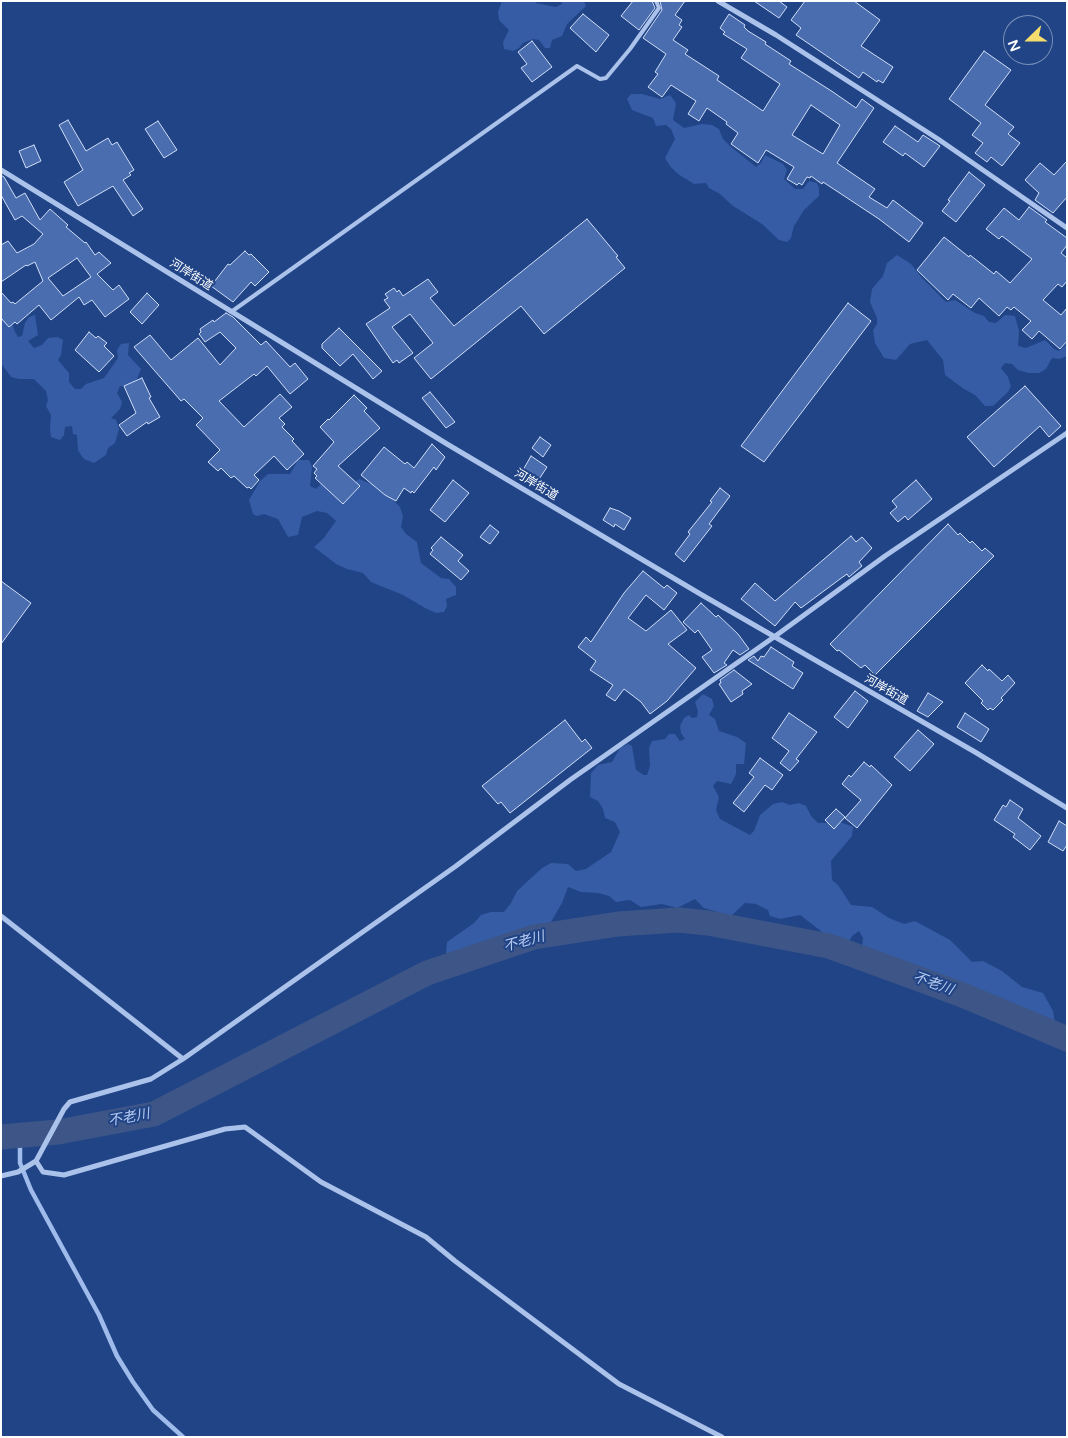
<!DOCTYPE html>
<meta charset="utf-8">
<style>
body{margin:0}
#map{position:relative;width:1068px;height:1438px;overflow:hidden;background:#214487;font-family:"Varela Round",sans-serif}
canvas{display:block}
.frame{position:absolute;inset:0;border:2px solid #fff;pointer-events:none}
.north{position:absolute;left:1003px;top:15px;width:50px;height:50px;box-sizing:border-box;background:#214487;border:1px solid #7a8fb7;border-radius:50%;rotate:248deg;font-size:14px;font-weight:700;line-height:20px;text-align:center;color:#fff}
.north::after{content:'';display:block;margin:auto;width:18px;height:22px;background:#f6dc6d;clip-path:polygon(50% 0,100% 100%,50% 72%,0 100%)}
</style>
<div id="map">
<canvas width="1068" height="1438"></canvas>
<div class="frame"></div>
<div class="north">N</div>
</div>
<script>
const context = document.querySelector('canvas').getContext('2d');
context.lineJoin = 'round';
function fill(path, color) { context.fillStyle = color; context.fill(path, 'evenodd'); }
const poly = rows => new Path2D(rows.map(r => 'M' + r).join(''));
function strokePath(path, color, width, dash) { context.strokeStyle = color; context.lineWidth = width; context.lineCap = dash ? 'butt' : 'round'; context.setLineDash(dash || []); context.stroke(path); }
function drawText(font, color, halo, rows, align = 'center') {
  context.font = font + ' "Varela Round","Noto Sans JP",sans-serif'; context.lineWidth = 4; context.setLineDash([]); context.textBaseline = 'middle'; context.strokeStyle = halo; context.fillStyle = color; for (const [text, x, y, turn = 0] of rows) {
    context.save(); context.translate(x, y); context.rotate((+turn || 0) * Math.PI / 180); context.textAlign = isNaN(turn) ? turn : align; if (halo) context.strokeText(text, 0, 0); context.fillText(text, 0, 0); context.restore();
  }
}
const green = poly([
 [502,1,535,1,536,3,556,7,562,4,561,1,584,1,586,6,567,24,562,36,552,40,550,48,545,48,539,40,533,39,523,43,519,48,513,51,504,49,503,42,509,30,499,20,498,12],
 [631,94,642,94,660,99,670,95,676,103,673,120,684,128,702,124,712,125,719,129,723,139,730,146,756,167,761,163,765,155,783,164,787,170,784,179,795,189,803,189,809,181,817,183,819,188,819,196,804,210,794,226,791,238,787,242,779,240,762,224,733,206,720,194,709,188,706,183,694,184,678,174,670,166,665,158,675,139,671,129,666,125,656,126,653,118,632,110,627,99],
 [897,255,911,264,922,278,946,302,955,300,975,313,984,316,989,322,996,323,1005,315,1015,316,1019,331,1018,346,1026,348,1045,340,1054,349,1059,351,1067,344,1067,356,1060,359,1052,358,1046,369,1039,373,1029,373,1018,370,1012,364,1005,363,1001,368,1008,377,1011,386,1008,392,993,406,985,406,975,395,964,389,945,375,943,360,927,340,910,344,896,360,884,358,875,343,873,330,877,324,877,318,870,302,872,289,883,276,887,263],
 [1,309,10,312,14,330,18,337,22,336,25,323,29,317,35,315,38,335,28,341,34,348,42,345,48,338,58,337,63,340,61,355,58,360,69,373,69,382,75,389,81,389,86,384,104,378,118,358,117,350,121,344,129,343,128,355,141,369,137,379,133,384,127,387,120,386,117,393,122,402,120,409,111,418,116,420,119,429,115,443,108,448,106,455,94,463,84,459,81,455,78,450,77,435,73,434,72,426,65,427,64,435,60,440,51,437,50,428,51,415,46,406,48,400,46,391,34,379,19,379,11,377,1,363],
 [298,460,309,460,312,467,310,486,316,489,323,482,350,486,359,479,381,488,400,507,403,516,401,527,406,534,417,542,421,563,441,578,449,579,456,587,456,595,446,599,447,606,444,612,436,613,425,608,403,595,371,582,363,573,347,569,336,564,314,547,323,539,336,521,327,513,317,511,302,517,298,535,288,537,278,519,264,514,257,516,253,514,249,500,260,481,268,474,290,474],
 [703,694,712,699,714,706,709,715,715,719,719,731,737,737,746,743,744,764,736,764,736,774,731,784,717,781,713,786,719,797,716,810,720,819,750,835,754,831,760,815,773,804,782,802,790,805,799,803,806,806,811,816,818,823,843,823,853,827,852,836,831,861,832,880,838,885,851,905,872,907,889,918,904,924,915,921,950,940,972,962,983,961,1002,971,1022,987,1043,993,1053,1011,1055,1022,1043,1021,993,1002,975,992,948,982,918,975,911,968,874,955,862,948,863,938,859,931,852,936,848,944,830,938,800,915,780,919,770,916,768,910,756,904,745,903,731,916,704,908,695,899,677,908,662,904,641,907,630,900,616,902,609,896,598,893,581,892,568,887,562,903,551,922,537,927,528,927,519,935,516,950,508,954,493,947,484,949,480,959,468,962,461,956,446,953,447,942,474,923,481,915,491,912,504,912,511,903,517,891,542,868,551,863,568,864,576,871,586,869,611,852,620,832,615,822,605,818,603,809,598,801,590,797,591,773,598,765,612,762,620,748,628,744,632,746,636,770,644,775,647,775,650,766,649,748,652,741,665,739,669,734,675,734,680,741,685,739,681,733,680,726,684,718,689,715,692,718,697,717,698,711,695,702]
]);
const stream = poly([
 [20,1135,20,1163,31,1190,99,1315,117,1356,133,1382,153,1410,183,1437]
]);
const river = poly([
 [1,1137,58,1132,154,1114,427,973,534,937,618,924,678,920,708,923,829,946,960,994,1067,1039]
]);
const building = poly([
 [633,1,652,1,655,8,639,30,621,16,633,1],
 [660,1,685,1,675,15,682,20,679,25,682,27,673,40,688,50,685,54,719,76,717,80,763,111,780,84,741,58,747,49,723,34,725,32,720,28,729,14,745,25,744,27,748,31,766,42,765,44,791,61,789,64,833,92,856,108,862,99,874,108,837,163,875,189,869,197,887,208,893,200,923,223,909,242,879,219,823,182,822,184,811,176,810,178,807,177,802,185,799,183,797,185,787,179,794,167,766,150,758,163,731,144,738,133,726,124,727,122,707,108,699,121,688,114,696,101,671,85,662,97,648,87,658,74,655,72,666,54,643,38,662,10,660,1],
 [811,105,840,125,823,154,792,135,811,105],
 [754,1,779,1,787,7,779,18,754,1],
 [805,1,854,1,880,20,861,46,893,67,883,83,878,80,877,82,863,72,859,78,796,35,801,28,791,20,805,1],
 [583,14,609,35,596,52,570,28,583,14],
 [532,41,552,67,532,82,521,68,527,64,518,52,532,41],
 [984,51,1011,70,985,105,1014,127,1008,134,1020,143,1002,166,991,157,987,162,975,153,983,143,972,135,981,123,949,99,984,51],
 [68,120,86,151,108,138,112,145,117,142,134,170,129,173,131,175,123,180,143,209,133,216,113,186,78,206,64,182,83,170,59,125,68,120],
 [158,121,177,150,164,158,145,129,158,121],
 [895,126,918,142,923,135,940,146,924,167,905,153,903,156,883,142,895,126],
 [34,145,41,161,26,168,19,151,34,145],
 [1067,161,1067,197,1053,213,1035,200,1039,193,1025,180,1040,163,1054,175,1067,161],
 [969,172,985,185,956,222,942,211,950,201,948,200,969,172],
 [1,175,4,177,16,198,25,193,40,220,50,209,68,225,66,227,85,243,86,242,95,255,99,252,111,263,97,274,113,290,119,285,129,299,105,317,92,300,84,305,79,297,51,320,39,305,17,324,15,322,9,327,1,318,1,292,11,303,13,302,15,304,43,281,35,262,27,266,26,265,1,282,1,245,8,241,17,253,34,244,43,234,22,216,15,220,1,195,1,175],
 [77,258,91,277,63,296,48,278,77,258],
 [1029,207,1047,220,1045,222,1067,238,1067,245,1061,253,1067,258,1067,281,1062,287,1058,284,1043,300,1061,315,1067,308,1067,341,1060,349,1039,331,1032,339,1022,330,1031,321,1014,307,1011,310,1007,307,999,316,979,298,971,308,953,294,948,300,917,270,944,237,969,257,970,255,994,274,996,271,1010,283,1032,259,1002,236,999,239,986,229,1004,208,1019,220,1029,207],
 [587,219,618,256,616,257,625,268,544,334,521,306,431,379,414,358,433,343,410,314,392,327,413,353,399,363,397,360,393,363,366,324,390,308,384,300,388,298,385,294,394,288,397,292,399,290,403,296,428,279,438,292,430,298,454,326,587,219],
 [245,251,249,255,251,254,269,272,255,286,251,282,233,302,211,286,228,264,230,265,245,251],
 [147,293,159,305,142,324,130,312,147,293],
 [848,303,871,321,764,462,741,446,848,303],
 [226,313,233,317,261,345,266,341,290,367,295,363,308,379,290,394,267,366,256,376,254,374,219,401,244,427,280,394,292,407,279,418,285,424,282,427,294,439,292,441,304,454,287,470,274,456,254,475,259,480,251,489,249,487,247,488,234,476,231,478,221,468,218,471,208,462,220,450,196,425,203,418,184,399,181,401,134,347,150,335,171,360,198,338,220,365,236,348,220,332,205,342,199,334,201,332,200,329,213,320,214,322,226,313],
 [339,328,382,371,373,379,353,354,340,366,322,348,322,344,339,328],
 [89,332,96,338,98,336,107,343,104,346,114,356,99,372,75,350,89,332],
 [142,378,151,397,149,398,160,417,148,424,147,422,127,436,119,425,136,413,124,386,142,378],
 [1025,386,1061,426,1049,437,1040,426,994,467,967,437,1025,386],
 [430,392,455,422,446,428,422,398,430,392],
 [354,395,367,408,364,411,380,428,338,466,360,486,343,504,315,478,317,476,314,473,317,469,313,466,334,442,320,427,328,419,329,420,354,395],
 [540,437,551,445,543,457,532,448,540,437],
 [432,444,445,457,436,470,434,467,414,493,412,491,411,493,404,488,396,501,385,495,361,475,384,447,405,464,407,462,414,468,432,444],
 [531,456,547,467,534,487,519,477,531,456],
 [453,480,469,493,445,522,430,510,453,480],
 [916,480,932,499,908,520,905,516,898,522,890,513,897,507,892,501,916,480],
 [720,488,730,496,709,524,712,526,684,562,675,554,690,534,688,532,712,502,710,501,720,488],
 [610,508,619,511,631,518,624,530,615,524,614,527,603,520,610,508],
 [948,524,958,535,960,533,970,543,972,541,982,551,985,548,994,556,875,675,865,665,861,668,839,650,837,651,830,644,948,524],
 [490,525,499,532,490,544,480,537,490,525],
 [851,536,856,542,862,537,872,548,859,562,862,566,849,577,847,574,840,579,801,608,795,602,775,626,741,599,755,583,775,601,851,536],
 [441,537,463,555,458,561,469,571,461,580,430,554,433,550,431,548,441,537],
 [643,571,664,588,667,585,677,593,664,610,646,595,628,618,646,631,671,610,687,630,668,644,696,668,667,701,650,714,641,702,624,689,615,701,606,695,613,685,590,670,596,661,578,647,586,637,591,642,624,593,643,571],
 [1,581,31,603,1,644,1,581],
 [701,603,716,617,718,615,738,634,749,649,740,655,733,650,724,663,727,665,714,673,702,657,712,650,698,630,695,633,683,622,701,603],
 [771,647,794,662,792,666,803,673,793,689,748,660,754,656,758,661,761,656,764,657,771,647],
 [982,665,988,671,989,669,1002,681,1008,675,1015,683,1001,698,1003,700,993,710,990,708,988,710,981,703,983,701,965,683,982,665],
 [734,670,752,684,742,691,743,694,731,702,719,684,721,683,720,680,734,670],
 [855,691,868,701,848,728,834,717,855,691],
 [928,693,943,702,928,717,917,711,928,693],
 [789,713,817,732,796,759,799,761,790,771,780,763,789,751,772,738,789,713],
 [965,713,989,729,981,742,957,727,965,713],
 [565,720,582,742,585,739,592,748,510,813,501,802,498,804,482,786,565,720],
 [918,730,934,744,910,771,894,757,918,730],
 [760,758,783,775,772,790,765,785,744,812,733,803,754,777,749,773,760,758],
 [864,762,870,767,871,765,892,785,857,828,845,818,861,800,842,784,849,775,851,777,864,762],
 [1010,800,1023,809,1018,818,1041,836,1030,850,1013,837,1015,834,994,820,1003,805,1006,807,1010,800],
 [836,809,845,817,834,829,825,820,836,809],
 [1059,821,1067,826,1067,845,1063,851,1048,842,1059,821]
]);
const lane = poly([
 [231,312,577,66,600,79,606,78,630,49,659,8,656,1]
]);
const street = poly([
 [718,1,776,35,938,139,1067,228],
 [1,170,447,444,702,595,975,752,1067,808],
 [1,916,183,1059],
 [36,1161,43,1172,64,1175,225,1129,245,1127,321,1182,426,1237,455,1261,619,1384,722,1437],
 [1,1176,18,1172,36,1161,64,1109,70,1102,151,1079,183,1059,456,866,570,780,774,637,885,556,1067,433]
]);
const streetNames = [
 ["河岸街道",191,275,32],
 ["河岸街道",536,485,31],
 ["河岸街道",886,690,30]
];
const waterNames = [
 ["不老川",524,942,-15],
 ["不老川",933,984,20],
 ["不老川",129,1118,-11]
];
fill(green, '#355ca4');
strokePath(stream, '#9fbbeb', 4.5);
strokePath(river, '#3d5687', 25);
fill(building, '#4a6daf');
strokePath(building, '#d0def7', 1);
strokePath(lane, '#abc2ea', 4);
strokePath(street, '#abc2ea', 5);
drawText('12px', '#fff', '#214487', streetNames);
drawText('italic 14px', '#b7ccf1', '#214487', waterNames);
</script>
